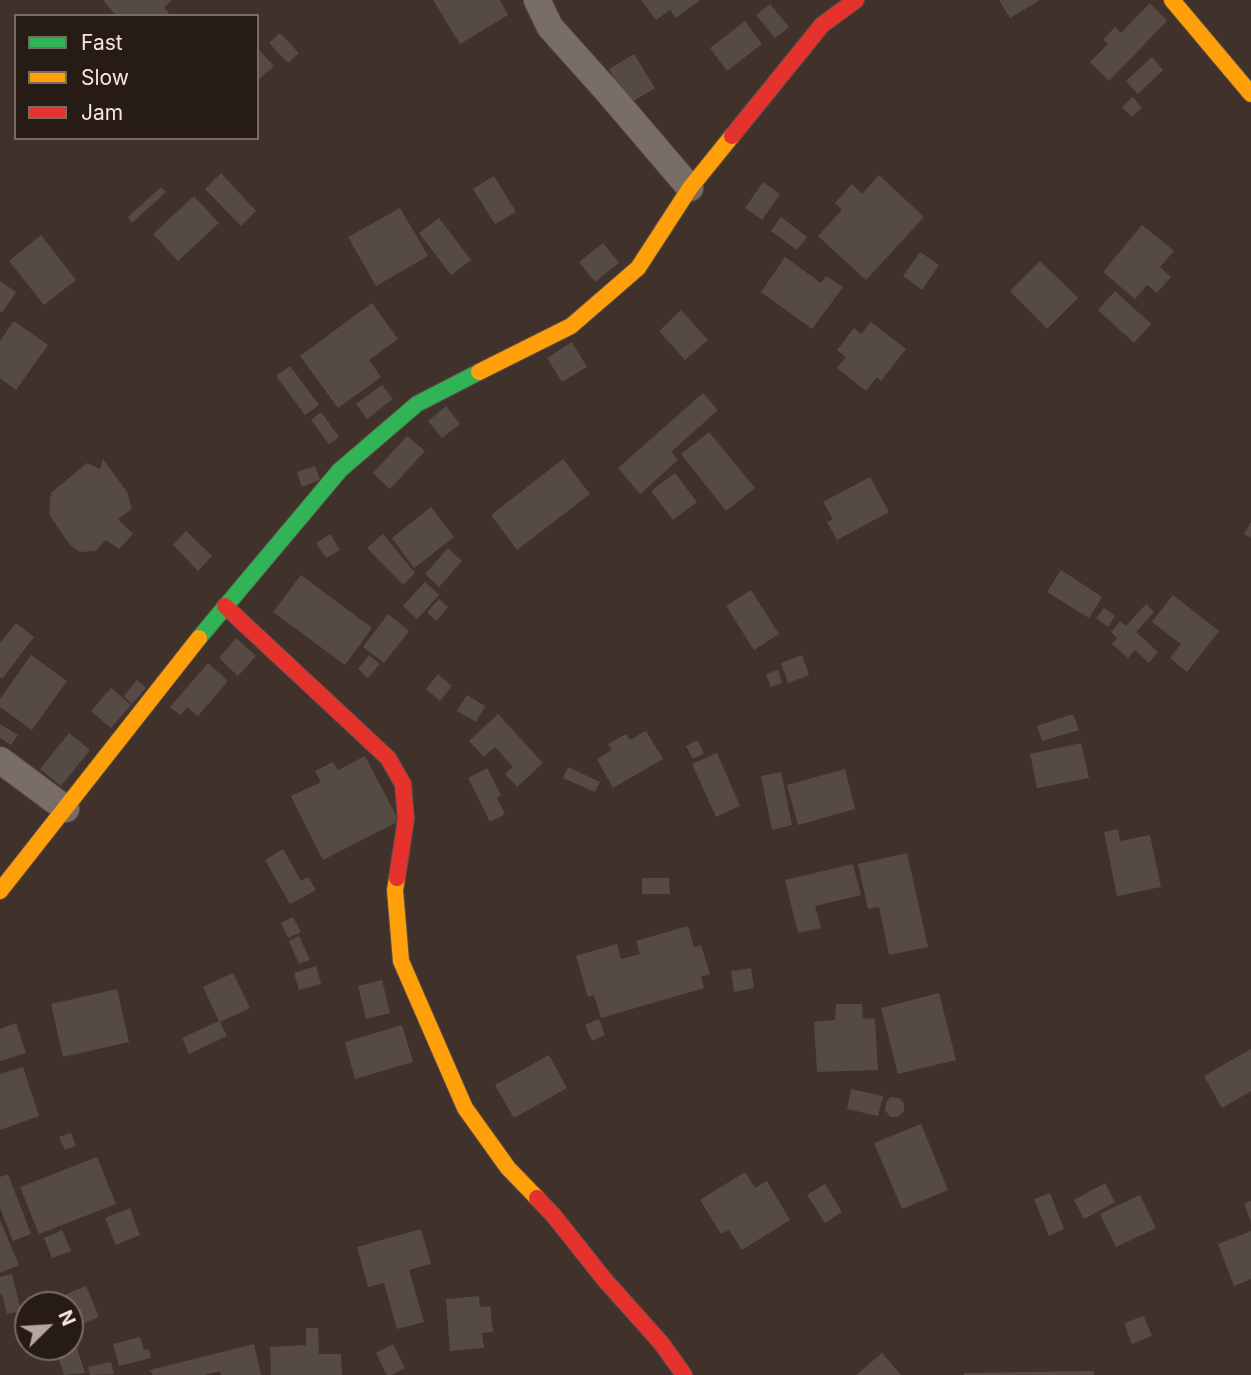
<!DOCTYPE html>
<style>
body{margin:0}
#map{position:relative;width:1251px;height:1375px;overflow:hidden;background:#40322a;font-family:Inter,sans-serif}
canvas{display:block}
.legend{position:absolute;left:14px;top:14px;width:245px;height:126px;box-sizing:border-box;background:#261b15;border:2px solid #796c65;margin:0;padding:9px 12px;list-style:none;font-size:21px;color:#f6e6dd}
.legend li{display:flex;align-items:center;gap:14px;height:35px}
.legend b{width:35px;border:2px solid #796c65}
.north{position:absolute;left:14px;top:1291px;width:70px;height:70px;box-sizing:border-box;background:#261b15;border:2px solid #796c65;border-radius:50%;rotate:66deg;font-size:19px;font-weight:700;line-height:28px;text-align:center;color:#f6e6dd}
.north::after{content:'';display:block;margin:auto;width:24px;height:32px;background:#b6a79e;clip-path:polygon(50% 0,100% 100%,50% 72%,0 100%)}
</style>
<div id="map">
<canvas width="1251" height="1375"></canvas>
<ul class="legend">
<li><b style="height:9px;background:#30b455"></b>Fast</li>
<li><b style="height:9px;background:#ff9f0a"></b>Slow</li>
<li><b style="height:9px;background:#e5322d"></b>Jam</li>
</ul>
<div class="north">N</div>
</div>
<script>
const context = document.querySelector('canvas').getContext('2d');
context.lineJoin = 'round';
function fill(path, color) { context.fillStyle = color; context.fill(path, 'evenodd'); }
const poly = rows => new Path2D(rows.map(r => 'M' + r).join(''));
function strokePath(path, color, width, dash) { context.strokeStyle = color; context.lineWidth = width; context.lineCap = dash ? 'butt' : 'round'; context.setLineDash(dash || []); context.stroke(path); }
const building = poly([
 [103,0,172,0,164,7,171,16,116,16],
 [433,0,500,0,508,15,460,44],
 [641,0,700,0,676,18,670,10,656,20],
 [999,0,1040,0,1010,18],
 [1150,3,1167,21,1109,81,1090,62,1108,44,1103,40,1115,27,1121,33],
 [770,4,789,27,775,38,756,15],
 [745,21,762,44,727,71,710,48],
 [280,33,299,53,288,63,269,43],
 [257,48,274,66,257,81],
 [634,54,655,88,630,103,609,69],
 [1152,57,1163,70,1138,94,1126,81],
 [1133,97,1142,108,1132,117,1122,107],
 [221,173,256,211,241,226,205,189],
 [879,175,924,217,866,280,818,236,842,210,835,203,852,184,862,194],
 [494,176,516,212,495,224,473,189],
 [763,182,780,194,762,220,745,208],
 [161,187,166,192,132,223,128,217],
 [194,196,219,223,178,261,153,234],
 [400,208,428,256,376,286,348,237],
 [781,217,807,237,797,250,771,231],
 [439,218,471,260,451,275,419,233],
 [1142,225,1174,251,1160,267,1171,277,1157,293,1147,285,1135,299,1103,272],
 [41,235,76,280,44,305,9,261],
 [603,243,619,263,595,282,579,262],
 [920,252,939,265,922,290,903,276],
 [785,257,821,283,826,276,843,287,812,329,761,292],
 [1040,261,1078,298,1047,329,1010,291],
 [0,281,16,292,2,313,0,311],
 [1115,291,1151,324,1134,343,1098,310],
 [372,303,398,339,369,360,381,377,338,408,300,356],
 [681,310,708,340,685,360,659,331],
 [14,321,48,345,16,390,0,378,0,341],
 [871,322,906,349,881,381,877,377,866,391,837,368,846,357,837,350,854,328,861,334],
 [572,342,587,367,562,382,547,358],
 [290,366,319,405,305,415,276,376],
 [382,385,393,399,367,419,356,404],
 [703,393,718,410,671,452,678,460,640,494,618,468],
 [446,406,460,424,442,438,428,421],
 [321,412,339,437,329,444,311,420],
 [709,432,755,488,726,511,681,454],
 [407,436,425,451,390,489,373,473],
 [103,459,127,492,132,509,118,519,133,534,119,549,106,540,95,551,80,552,69,544,49,514,51,493,87,463,100,469],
 [563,459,590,494,517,550,491,515],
 [315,466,320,480,302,487,297,472],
 [675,473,697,502,673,520,651,491],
 [870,477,889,512,837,540,827,522,833,519,823,502],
 [431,507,454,537,414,568,392,538],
 [1251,522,1251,538,1244,534],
 [186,531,212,556,198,571,173,545],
 [330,534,340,550,326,558,316,543],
 [383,534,415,573,403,585,367,548],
 [448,548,462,561,439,587,425,574],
 [1061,570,1102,597,1089,618,1047,592],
 [301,575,372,628,345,665,273,612],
 [425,582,439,595,417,619,403,606],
 [751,590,779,634,754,650,726,606],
 [1173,595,1219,631,1187,672,1170,658,1181,644,1152,622],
 [439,599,448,607,436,621,427,612],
 [1146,604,1154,612,1136,632,1158,652,1149,663,1135,650,1128,658,1112,644,1117,638,1111,632,1120,621,1126,626],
 [1104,608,1115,616,1108,627,1096,618],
 [388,614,409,631,384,663,363,647],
 [16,623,34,637,2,679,0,677,0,643],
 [236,638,256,656,238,676,219,658],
 [31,655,67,681,32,730,0,707,0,699],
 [369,655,380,664,368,678,358,669],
 [802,655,809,675,788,683,781,663],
 [208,663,228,681,198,716,187,707,180,715,170,707],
 [778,670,782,683,771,687,766,674],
 [438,674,452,686,440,701,426,689],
 [137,680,146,688,132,704,124,696],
 [111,688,131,705,111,728,91,711],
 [467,695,485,706,476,722,457,711],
 [498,714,543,763,517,787,505,774,513,767,495,747,484,757,469,741],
 [1073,714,1079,730,1042,741,1037,726],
 [0,724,18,735,11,745,0,738],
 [646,731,663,759,613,788,597,759,612,750,608,744,626,734,630,740],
 [69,733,90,750,61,786,40,769],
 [697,740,704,753,693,759,686,746],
 [1081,743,1089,778,1037,788,1030,754],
 [717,753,740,806,716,817,692,764],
 [365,756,399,821,323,860,291,796,321,782,315,771,333,762,338,770],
 [568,767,600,782,595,792,563,778],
 [487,768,501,795,497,798,505,814,490,822,468,778],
 [845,769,855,809,798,825,787,785],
 [781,772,792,825,772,830,761,776],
 [1118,829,1120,841,1150,835,1161,887,1117,896,1104,832],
 [283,849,301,881,308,877,316,890,290,904,265,860],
 [907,853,928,947,889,955,879,907,868,909,858,864],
 [853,864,861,895,815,906,821,928,798,933,785,880],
 [642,878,669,878,670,894,642,894],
 [293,917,301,932,288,938,281,923],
 [688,926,694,947,701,945,710,974,701,977,704,988,601,1018,594,995,588,997,576,956,617,944,621,959,640,954,636,941],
 [299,936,310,960,299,964,289,941],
 [316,966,321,984,299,990,294,973],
 [751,968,754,988,734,992,731,971],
 [233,973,250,1008,220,1022,227,1036,189,1054,182,1038,219,1021,203,987],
 [382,980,390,1013,366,1019,358,986],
 [117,989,129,1042,63,1057,51,1004],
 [939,993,956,1060,898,1074,881,1008],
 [836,1004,862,1004,863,1018,875,1019,878,1070,817,1072,814,1022,835,1020],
 [599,1019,605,1035,592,1041,585,1025],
 [16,1023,26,1053,0,1061,0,1029],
 [402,1025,413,1062,355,1079,345,1042],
 [1251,1049,1251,1091,1222,1108,1204,1076],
 [549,1055,567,1088,514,1118,495,1085],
 [23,1067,39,1116,0,1130,0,1074],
 [851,1089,883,1096,878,1116,847,1109],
 [890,1097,899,1098,904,1103,904,1111,898,1117,890,1117,885,1110,886,1103],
 [921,1124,948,1190,902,1209,874,1143],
 [71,1133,76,1146,65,1150,59,1137],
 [97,1157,116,1204,39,1234,20,1187],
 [745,1172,755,1188,767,1181,790,1220,742,1250,729,1230,721,1234,700,1200],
 [8,1174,31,1234,13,1241,0,1208,0,1177],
 [1105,1183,1115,1202,1084,1219,1074,1200],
 [825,1184,842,1212,825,1223,807,1195],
 [1050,1193,1064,1229,1049,1236,1034,1199],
 [1140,1195,1156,1228,1116,1247,1100,1214],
 [1251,1201,1251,1222,1244,1203],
 [130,1208,140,1235,116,1245,105,1218],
 [0,1220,19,1265,0,1273],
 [421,1229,431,1264,409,1270,424,1322,397,1329,384,1283,368,1287,357,1247],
 [62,1230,71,1251,52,1258,44,1238],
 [1251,1231,1251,1279,1234,1286,1218,1244],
 [12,1274,21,1311,7,1314,2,1294,0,1295,0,1277],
 [86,1286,99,1317,70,1329,70,1305,57,1305,54,1299],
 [479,1296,480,1307,490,1306,493,1332,482,1333,484,1348,450,1351,446,1299],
 [1144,1316,1152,1336,1132,1344,1124,1323],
 [306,1328,318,1328,319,1354,341,1354,342,1375,271,1375,270,1347,306,1345],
 [73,1336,85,1373,64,1375,55,1347,70,1347,70,1337],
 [140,1337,144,1350,149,1349,151,1358,119,1366,113,1344],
 [254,1344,261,1375,221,1375,220,1371,204,1375,153,1375,150,1370],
 [393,1344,405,1368,391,1375,387,1375,376,1353],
 [882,1353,901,1375,856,1375],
 [111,1362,114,1374,90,1375,88,1367],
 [1094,1371,1094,1375,964,1375,964,1373]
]);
const street = poly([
 [537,0,550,27,609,93,690,188],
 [0,760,66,809]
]);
const fast = poly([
 [199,638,340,470,417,404,479,372]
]);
const slow = poly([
 [1172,0,1251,94],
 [479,372,571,326,638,268,690,188,732,136],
 [397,878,395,890,401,961,465,1108,508,1168,537,1198],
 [0,891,199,638]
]);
const jam = poly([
 [732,136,822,25,856,0],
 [225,606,388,758,403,784,406,819,397,878],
 [537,1198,554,1216,604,1279,662,1344,684,1375]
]);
fill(building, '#564b44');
strokePath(street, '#5c4f48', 28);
strokePath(fast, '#5c4f48', 18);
strokePath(slow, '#5c4f48', 18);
strokePath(jam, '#5c4f48', 18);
strokePath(street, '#796e67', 26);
strokePath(fast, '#30b455', 16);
strokePath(slow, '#ff9f0a', 16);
strokePath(jam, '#e5322d', 16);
</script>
